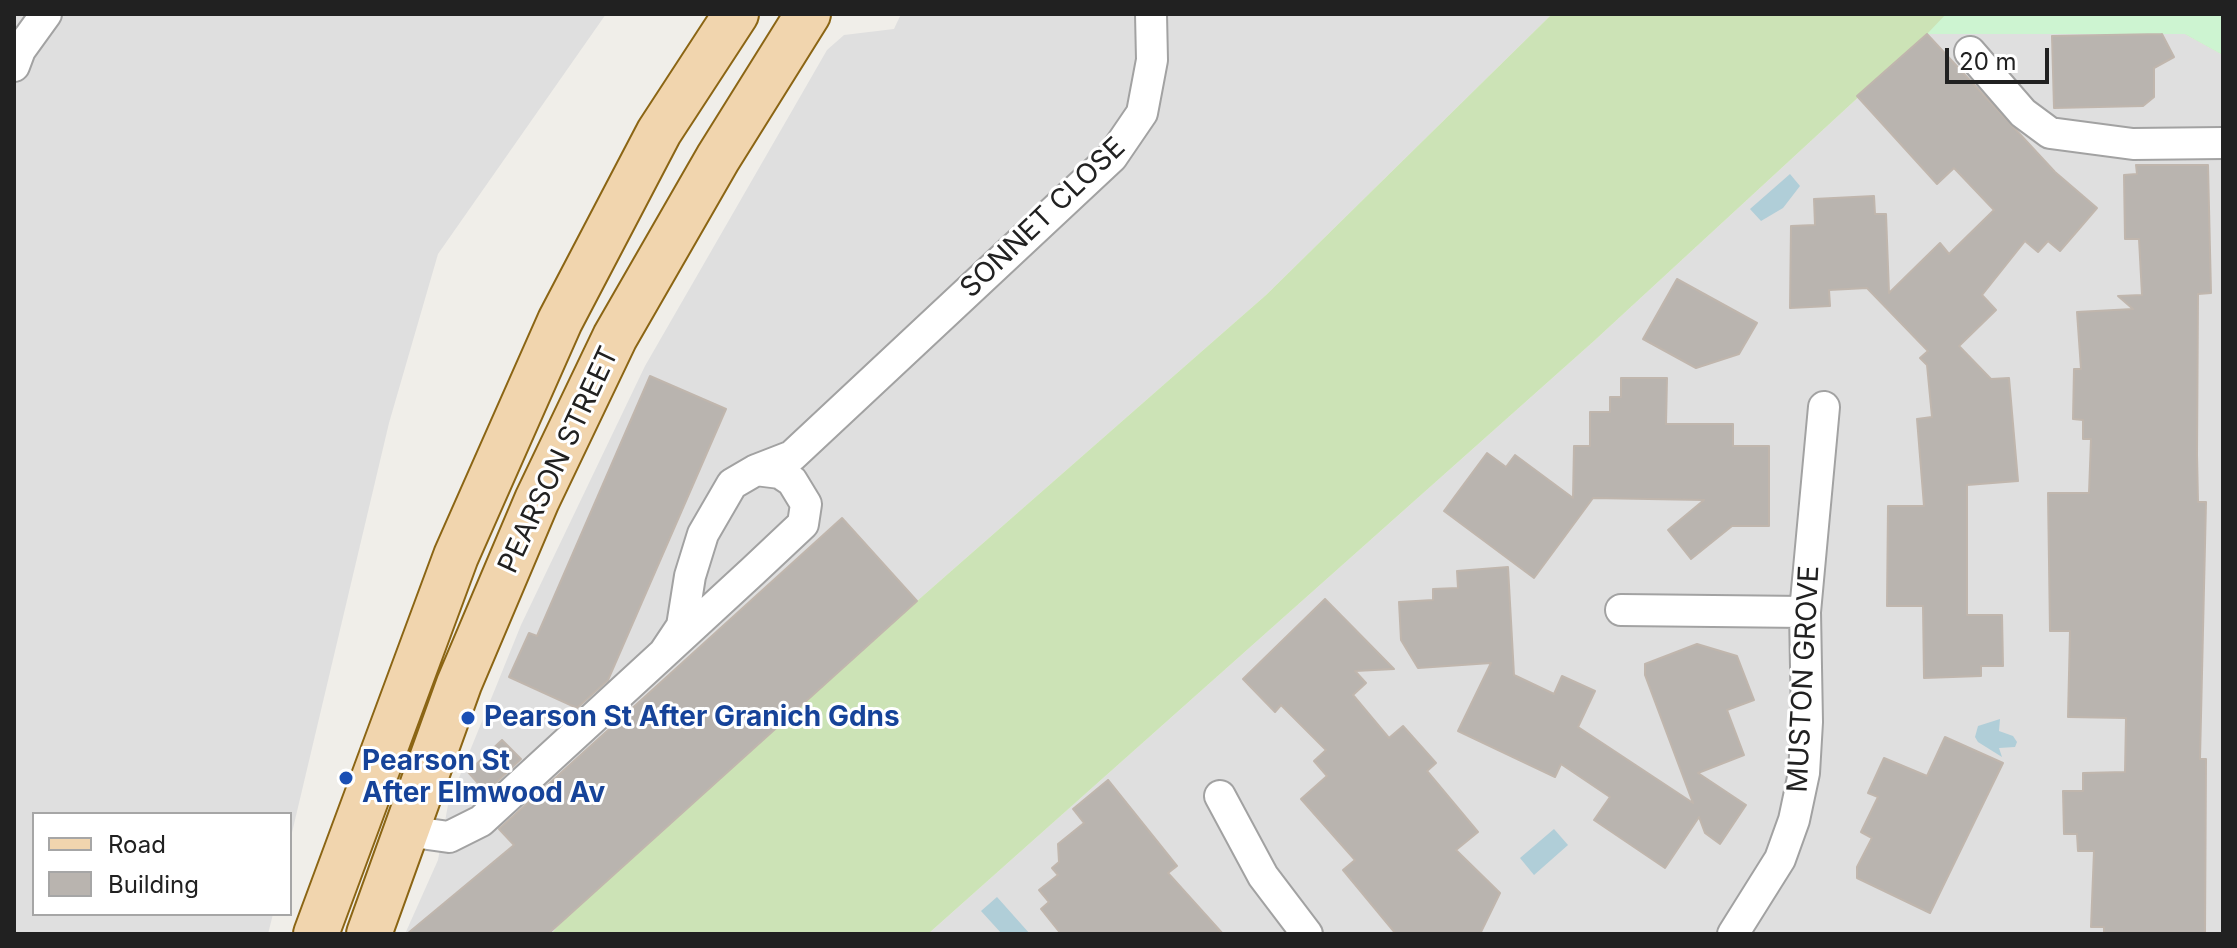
<!DOCTYPE html>
<style>
body{margin:0}
#map{position:relative;width:2237px;height:948px;overflow:hidden;background:#f0eee9;font-family:Inter,sans-serif}
canvas{display:block}
.frame{position:absolute;inset:0;border:16px solid #212121;pointer-events:none}
.legend{position:absolute;left:32px;top:812px;width:260px;height:104px;box-sizing:border-box;background:#fff;border:2px solid #a6a6a6;margin:0;padding:10px 14px;list-style:none;font-size:24px;color:#212121}
.legend li{display:flex;align-items:center;gap:16px;height:40px}
.legend b{width:40px;border:2px solid #a6a6a6}
.scale{position:absolute;left:1945px;top:48px;width:104px;height:36px;box-sizing:border-box;border:4px solid #212121;border-top:0;padding-left:10px;font-size:24px;line-height:28px;white-space:nowrap;color:#212121;-webkit-text-stroke:6px #fff;paint-order:stroke}
</style>
<div id="map">
<canvas width="2237" height="948"></canvas>
<div class="frame"></div>
<ul class="legend">
<li><b style="height:10px;background:#f1d5ae"></b>Road</li>
<li><b style="height:22px;background:#b9b4af"></b>Building</li>
</ul>
<div class="scale">20 m</div>
</div>
<script>
const context = document.querySelector('canvas').getContext('2d');
context.lineJoin = 'round';
function fill(path, color) { context.fillStyle = color; context.fill(path, 'evenodd'); }
const poly = rows => new Path2D(rows.map(r => 'M' + r).join(''));
function strokePath(path, color, width, dash) { context.strokeStyle = color; context.lineWidth = width; context.lineCap = dash ? 'butt' : 'round'; context.setLineDash(dash || []); context.stroke(path); }
function drawText(font, color, halo, rows, align = 'center') {
  context.font = font + ' Inter,sans-serif'; context.lineWidth = 6; context.setLineDash([]); context.textBaseline = 'middle'; context.strokeStyle = halo; context.fillStyle = color; for (const [text, x, y, turn = 0] of rows) {
    context.save(); context.translate(x, y); context.rotate((+turn || 0) * Math.PI / 180); context.textAlign = isNaN(turn) ? turn : align; if (halo) context.strokeText(text, 0, 0); context.fillText(text, 0, 0); context.restore();
  }
}
const residential = poly([
 [14,14,606,14,438,254,389,423,290,841,290,814,34,814,34,914,273,914,268,934,14,934],
 [901,14,1552,14,1266,295,917,601,572,910,551,934,405,934,438,860,448,805,521,625,645,366,827,50,844,35,894,29],
 [1927,34,2185,34,2223,55,2223,934,928,934,1594,341]
]);
const grass = poly([
 [1552,14,2223,14,2223,55,2185,34,1927,34,1594,341,928,934,551,934,572,910,917,601,1266,295]
]);
const park = poly([
 [1946,14,2223,14,2223,55,2185,34,1927,34]
]);
const water = poly([
 [1790,174,1800,186,1783,208,1761,221,1750,209],
 [2000,719,1999,731,2013,736,2017,742,2015,747,1999,748,2002,757,1978,742,1975,737,1978,726],
 [1554,829,1568,845,1534,875,1520,858],
 [997,897,1030,934,1002,934,981,911]
]);
const building = poly([
 [1927,34,2055,172,2097,208,2060,251,2048,241,2038,252,2025,241,1982,295,1996,310,1959,346,1991,379,2009,378,2018,481,1967,485,1967,615,2002,615,2003,666,1981,666,1981,676,1924,678,1923,606,1887,606,1888,506,1924,506,1917,419,1932,417,1927,365,1920,358,1928,351,1867,288,1829,290,1830,306,1790,308,1791,226,1815,225,1814,199,1874,196,1875,214,1886,214,1889,293,1940,243,1949,254,1994,210,1954,168,1937,184,1857,96,1927,34],
 [2162,34,2174,57,2154,68,2154,97,2143,106,2054,108,2052,36,2162,34],
 [2136,165,2208,165,2211,293,2198,294,2197,454,2198,502,2206,502,2200,759,2206,759,2205,934,2104,934,2104,927,2091,927,2094,851,2078,851,2077,834,2064,834,2063,791,2083,791,2083,773,2125,772,2126,718,2068,717,2070,631,2050,631,2048,493,2089,493,2091,439,2083,439,2083,420,2073,419,2074,369,2081,369,2077,312,2133,309,2118,296,2142,295,2139,239,2125,239,2124,175,2137,174,2136,165],
 [1677,279,1757,323,1739,354,1696,368,1643,339,1677,279],
 [650,376,726,409,608,680,577,708,509,677,529,633,537,636,650,376],
 [1621,378,1667,378,1666,424,1733,424,1733,446,1769,446,1769,526,1732,526,1691,559,1668,530,1704,500,1593,498,1534,578,1444,511,1487,453,1506,467,1515,455,1573,498,1574,446,1590,446,1590,412,1610,412,1610,397,1621,397,1621,378],
 [842,518,917,601,548,934,407,934,514,845,499,829,842,518],
 [1508,567,1514,675,1554,694,1562,676,1595,691,1578,727,1693,803,1645,675,1645,664,1697,644,1737,656,1754,700,1727,710,1744,755,1698,773,1746,805,1720,844,1705,833,1699,817,1665,868,1594,820,1610,797,1561,764,1555,777,1458,731,1491,663,1418,668,1401,640,1399,602,1433,600,1433,589,1458,588,1457,571,1508,567],
 [1325,599,1394,669,1355,671,1366,683,1353,695,1389,738,1403,726,1436,763,1427,771,1478,832,1456,850,1500,893,1480,934,1396,934,1343,870,1355,860,1301,799,1327,776,1314,761,1326,750,1281,705,1275,712,1243,679,1325,599],
 [1945,737,2003,763,1930,913,1857,878,1857,867,1872,838,1861,832,1878,797,1868,793,1884,758,1927,776,1945,737],
 [502,740,521,759,486,792,468,772,502,740],
 [1108,780,1177,866,1168,873,1223,934,1061,934,1041,909,1049,902,1039,890,1058,875,1052,868,1059,862,1058,844,1084,823,1073,809,1108,780]
]);
const street = poly([
 [1970,52,2023,113,2050,133,2133,144,2223,143],
 [14,66,20,50,46,14],
 [756,470,792,456,1112,157,1142,113,1152,60,1151,14],
 [1621,610,1805,612],
 [1220,796,1263,876,1307,934],
 [406,831,449,837,481,821,664,653,753,571,803,524,806,504,792,481,780,473,756,470,732,484,703,534,690,576,682,626,664,653],
 [1733,934,1780,859,1794,820,1804,773,1807,722,1805,612,1824,407]
]);
const primary = poly([
 [316,934,456,556,560,321,659,132,736,14],
 [369,934,459,684,537,500,615,337,718,158,808,14]
]);
const markers = [
 [468,718,8,"#1a4fb4"],
 [346,778,8,"#1a4fb4"]
];
const streetNames = [
 ["SONNET CLOSE",1043,218,-44],
 ["PEARSON STREET",559,460,-65],
 ["MUSTON GROVE",1804,679,-87]
];
const transitNames = [
 ["Pearson St After Granich Gdns",484,718],
 ["Pearson St",362,762],
 ["After Elmwood Av",362,794]
];
fill(residential, '#dfdfdf');
fill(grass, '#cce3b6');
fill(park, '#cdf4d1');
fill(water, '#b0ced8');
fill(building, '#b9b4af');
strokePath(building, '#c0b6ad', 2);
strokePath(street, '#a2a2a2', 34);
strokePath(primary, '#8b6514', 48);
strokePath(street, '#fff', 30);
strokePath(primary, '#f1d5ae', 44);
for (const [x, y, r, color] of markers) { const dot = new Path2D(); dot.arc(x, y, r, 0, 2 * Math.PI); context.fillStyle = color; context.fill(dot); strokePath(dot, '#fff', 3); }
drawText('28px', '#212121', '#fff', streetNames);
drawText('bold 28px', '#164399', '#fff', transitNames, 'left');
</script>
